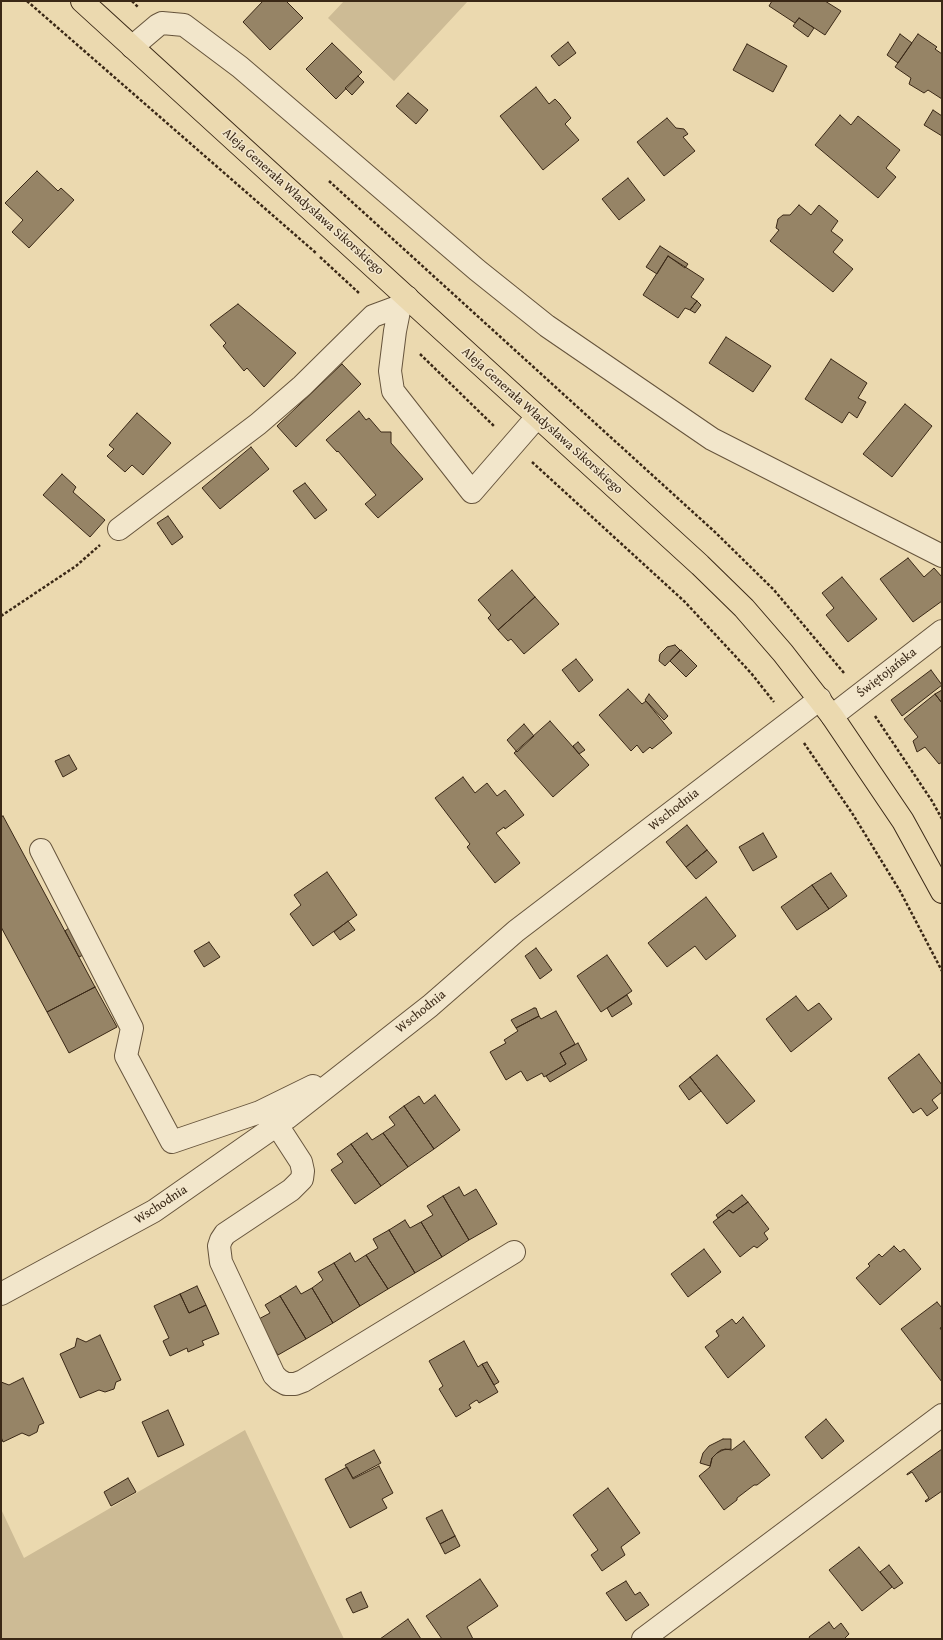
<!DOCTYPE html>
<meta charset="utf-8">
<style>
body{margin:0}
#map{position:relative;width:943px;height:1640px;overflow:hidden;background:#ebd9af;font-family:"Gentium Book Plus",serif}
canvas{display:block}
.frame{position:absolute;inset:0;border:2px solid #3a2816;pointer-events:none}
</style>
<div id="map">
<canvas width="943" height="1640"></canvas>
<div class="frame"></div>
</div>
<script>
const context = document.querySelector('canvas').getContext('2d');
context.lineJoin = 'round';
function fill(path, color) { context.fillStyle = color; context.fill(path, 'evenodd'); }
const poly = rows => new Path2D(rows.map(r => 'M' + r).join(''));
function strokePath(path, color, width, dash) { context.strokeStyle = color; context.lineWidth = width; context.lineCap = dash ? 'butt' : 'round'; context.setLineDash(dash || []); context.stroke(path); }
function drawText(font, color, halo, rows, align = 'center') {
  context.font = font + ' "Gentium Book Plus",serif'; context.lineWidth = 3; context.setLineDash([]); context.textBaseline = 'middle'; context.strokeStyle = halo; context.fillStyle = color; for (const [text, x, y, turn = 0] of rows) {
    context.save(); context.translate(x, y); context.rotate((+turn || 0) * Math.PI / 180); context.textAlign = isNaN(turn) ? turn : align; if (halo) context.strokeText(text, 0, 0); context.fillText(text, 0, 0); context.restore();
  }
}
const green = poly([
 [344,1,468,1,394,81,328,18],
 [245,1430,344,1639,1,1639,1,1509,24,1558]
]);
const building = poly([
 [263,1,286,1,303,18,270,50,243,22,263,1],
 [772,1,825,1,841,11,825,35,799,18,795,23,769,6,772,1],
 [799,18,814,28,808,37,793,26,799,18],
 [900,34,912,43,898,63,887,55,900,34],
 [918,34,937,47,935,49,942,54,942,99,928,90,924,93,909,84,911,78,895,67,918,34],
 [568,42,576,53,559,66,551,56,568,42],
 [332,43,362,72,336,99,306,69,332,43],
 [747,44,787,66,773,92,733,70,747,44],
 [358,76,364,82,352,95,345,88,358,76],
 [536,87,549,104,555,99,560,104,571,118,565,124,579,140,543,170,500,116,536,87],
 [408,93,428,110,416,124,396,106,408,93],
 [933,110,942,116,942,136,924,125,933,110],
 [840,115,851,125,858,116,900,150,886,168,896,177,878,198,815,145,840,115],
 [667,118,676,128,684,129,688,134,683,137,695,151,664,176,637,142,667,118],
 [37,171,58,191,61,188,74,200,29,248,12,232,23,220,5,203,37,171],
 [628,178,645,200,619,220,602,199,628,178],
 [799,205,811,215,819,205,838,221,831,231,843,240,833,252,853,269,833,292,770,241,779,230,776,228,778,219,783,215,790,215,799,205],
 [660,246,688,264,685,268,668,256,657,274,646,267,660,246],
 [668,256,704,279,691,297,697,301,690,310,685,308,678,318,643,295,668,256],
 [697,301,701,305,695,313,690,310,697,301],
 [238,304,296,353,264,387,247,368,244,371,223,346,226,343,210,325,238,304],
 [726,337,771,366,753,392,709,363,726,337],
 [831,359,867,383,858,398,866,402,857,418,849,412,842,423,805,399,831,359],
 [342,364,361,384,296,447,277,426,342,364],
 [905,404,932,426,892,477,863,454,905,404],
 [359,411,366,420,369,418,381,432,391,432,391,443,423,479,378,518,365,504,376,495,338,451,337,452,326,440,359,411],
 [137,413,171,443,143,475,132,465,125,472,107,456,114,449,109,445,137,413],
 [251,447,269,469,220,509,202,488,251,447],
 [62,474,76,487,73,492,105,520,90,537,43,495,62,474],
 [305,483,327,510,315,519,293,491,305,483],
 [168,516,183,537,172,545,157,523,168,516],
 [908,558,924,577,934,568,942,577,942,601,913,622,880,579,908,558],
 [512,570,535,597,498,630,488,618,491,615,478,600,512,570],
 [842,577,877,619,848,642,826,615,834,608,822,593,842,577],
 [535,597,559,624,524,654,511,639,508,641,498,630,535,597],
 [675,645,680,650,665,666,659,661,660,654,667,647,675,645],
 [681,650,697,666,686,677,670,661,681,650],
 [576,659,593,680,579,692,562,670,576,659],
 [931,670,942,685,902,716,891,700,931,670],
 [628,689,642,704,646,701,672,733,652,749,650,747,643,753,637,745,631,751,599,715,628,689],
 [942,690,942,703,935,694,942,690],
 [649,694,668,716,664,720,645,700,649,694],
 [935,694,942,703,942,762,939,764,925,747,917,752,913,741,918,737,904,719,935,694],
 [550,721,589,765,553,797,514,753,550,721],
 [524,724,534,736,517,752,507,740,524,724],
 [578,742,585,750,579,754,573,746,578,742],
 [69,755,77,769,63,777,55,761,69,755],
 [463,777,475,793,487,783,497,796,505,790,524,815,505,829,504,827,496,833,520,863,495,883,467,847,470,844,435,798,463,777],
 [3,816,95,987,47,1012,1,927,1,817,3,816],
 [687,825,707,850,686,867,666,842,687,825],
 [763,833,777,857,753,871,739,847,763,833],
 [707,850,717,862,696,879,686,867,707,850],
 [327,872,357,915,313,946,290,914,301,905,294,895,327,872],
 [831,873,847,896,829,909,812,885,831,873],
 [812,885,829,909,797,930,781,907,812,885],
 [706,897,736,936,706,960,695,946,667,967,648,943,706,897],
 [348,921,355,930,340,940,334,932,348,921],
 [70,927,85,954,79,957,65,931,70,927],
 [209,942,220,957,204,967,194,951,209,942],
 [536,948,552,970,540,979,525,956,536,948],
 [607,955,632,991,601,1012,577,976,607,955],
 [95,987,117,1027,69,1053,47,1012,95,987],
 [627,995,632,1004,612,1017,607,1008,627,995],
 [796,996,808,1011,819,1003,832,1019,791,1052,766,1019,796,996],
 [534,1008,536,1008,539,1016,516,1028,511,1020,534,1008],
 [556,1011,575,1044,560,1053,566,1064,544,1077,542,1073,527,1081,521,1071,506,1080,490,1052,506,1043,504,1040,518,1031,516,1028,539,1016,541,1019,556,1011],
 [578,1043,587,1060,550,1082,546,1076,566,1064,560,1053,578,1043],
 [919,1054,942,1085,942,1092,932,1100,938,1108,927,1116,921,1108,913,1113,888,1078,919,1054],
 [717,1055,755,1101,727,1124,690,1077,717,1055],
 [690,1077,701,1091,689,1100,679,1086,690,1077],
 [435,1095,460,1130,434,1149,404,1106,419,1096,424,1104,435,1095],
 [404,1106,434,1149,408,1167,383,1133,395,1125,389,1117,404,1106],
 [367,1133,372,1140,383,1133,408,1167,381,1186,351,1144,367,1133],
 [351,1144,381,1186,355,1204,331,1170,343,1162,337,1154,351,1144],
 [459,1187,464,1196,476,1189,497,1224,469,1240,443,1196,459,1187],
 [742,1195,748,1202,733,1213,729,1210,718,1218,716,1215,742,1195],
 [443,1196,469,1240,442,1257,421,1222,433,1215,427,1206,443,1196],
 [748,1202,769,1229,764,1233,768,1239,757,1248,754,1246,740,1257,713,1222,729,1210,733,1213,748,1202],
 [405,1220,410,1228,421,1222,442,1257,415,1273,389,1230,405,1220],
 [389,1230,415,1273,388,1289,366,1255,378,1248,373,1239,389,1230],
 [894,1246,900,1252,904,1249,921,1269,880,1305,856,1278,870,1266,868,1264,879,1254,882,1257,894,1246],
 [704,1249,721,1272,688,1297,671,1274,704,1249],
 [350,1253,355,1262,366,1255,388,1289,360,1306,334,1263,350,1253],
 [334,1263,360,1306,333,1323,312,1288,323,1280,318,1272,334,1263],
 [197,1286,206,1305,189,1313,180,1294,197,1286],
 [296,1286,301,1294,312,1288,333,1323,306,1339,280,1296,296,1286],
 [180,1294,189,1313,206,1305,219,1334,202,1341,204,1345,188,1352,187,1348,170,1356,163,1341,169,1338,154,1306,180,1294],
 [280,1296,306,1339,278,1355,257,1320,270,1313,265,1305,280,1296],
 [937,1302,942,1308,942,1327,940,1328,942,1331,942,1382,901,1329,937,1302],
 [743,1317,765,1346,728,1378,705,1347,719,1336,716,1331,732,1319,736,1324,743,1317],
 [100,1335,121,1380,116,1382,114,1389,105,1392,99,1390,80,1398,60,1354,75,1347,77,1338,86,1342,100,1335],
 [464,1341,478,1367,482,1364,498,1392,479,1403,477,1400,475,1401,469,1405,471,1408,456,1417,439,1389,443,1386,429,1361,464,1341],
 [487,1362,499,1382,494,1385,482,1364,487,1362],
 [23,1378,44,1423,39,1425,37,1432,29,1436,22,1433,3,1442,1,1437,1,1382,9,1385,23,1378],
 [168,1410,184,1445,158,1457,142,1422,168,1410],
 [826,1419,844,1441,822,1459,805,1437,826,1419],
 [723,1439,731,1439,731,1449,721,1450,717,1453,712,1458,710,1466,700,1463,703,1453,709,1446,723,1439],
 [744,1441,770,1475,757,1485,754,1485,737,1498,737,1500,724,1510,699,1476,710,1467,712,1458,717,1453,725,1449,732,1450,744,1441],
 [942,1449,942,1491,926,1502,925,1501,929,1498,912,1472,907,1475,907,1474,942,1449],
 [374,1450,381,1463,353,1478,345,1465,374,1450],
 [379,1466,393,1493,382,1499,387,1508,350,1528,325,1479,347,1467,353,1479,379,1466],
 [128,1478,136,1492,111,1506,104,1492,128,1478],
 [608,1488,640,1533,621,1547,625,1555,602,1571,591,1555,598,1550,573,1515,608,1488],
 [442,1510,455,1536,440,1544,426,1518,442,1510],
 [455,1536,460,1546,445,1554,440,1544,455,1536],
 [859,1547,892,1587,862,1611,829,1570,859,1547],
 [889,1565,903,1583,894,1589,880,1572,889,1565],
 [480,1579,498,1606,467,1627,473,1639,442,1639,426,1616,480,1579],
 [626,1581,635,1595,640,1592,649,1605,626,1621,606,1593,626,1581],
 [361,1592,368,1607,353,1613,346,1599,361,1592],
 [408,1619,421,1639,380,1639,408,1619],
 [829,1622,834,1629,841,1623,849,1634,844,1639,810,1639,809,1637,829,1622]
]);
const path = poly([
 [27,1,316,253],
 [132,1,139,8],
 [329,181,716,533,774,590,844,673],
 [320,257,360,294],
 [420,354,494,426],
 [532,462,685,602,751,673,774,702],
 [1,616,76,566,100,545],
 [875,716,932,801,942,819],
 [804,743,852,813,900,891,942,971]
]);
const minor = poly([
 [132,47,158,25,162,23,184,25,240,67,477,270,547,326,712,439,942,556],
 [407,297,400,306,395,331,390,371,393,391,472,492,537,417],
 [119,529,258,424,302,386,373,316,400,306],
 [832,716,942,631],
 [41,850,132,1028,126,1056,172,1142,260,1112,313,1086],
 [277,1125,301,1162,303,1171,302,1179,291,1190,225,1234,221,1240,219,1246,221,1262,274,1375,279,1380,286,1384,295,1384,303,1381,514,1252],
 [1,1294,154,1211,287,1118,430,1006,516,931,820,699],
 [643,1639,942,1415]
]);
const major = poly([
 [82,1,700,565,744,608,783,653,832,716,903,821,942,892]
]);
const streetNames = [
 ["Aleja Generała Władysława Sikorskiego",303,202,42],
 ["Aleja Generała Władysława Sikorskiego",542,421,42],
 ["Świętojańska",887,673,-38],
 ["Wschodnia",674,810,-38],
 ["Wschodnia",421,1012,-39],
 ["Wschodnia",161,1205,-33]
];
fill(green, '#cdbb95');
fill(building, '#968466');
strokePath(building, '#3a2816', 1);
strokePath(minor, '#66543c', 24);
strokePath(major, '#3a2816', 24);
strokePath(path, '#3a2816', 2.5, [3, 2]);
strokePath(minor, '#f2e6cb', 22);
strokePath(major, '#ebd9af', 22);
drawText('13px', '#3a2816', '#f2e6cb', streetNames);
</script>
